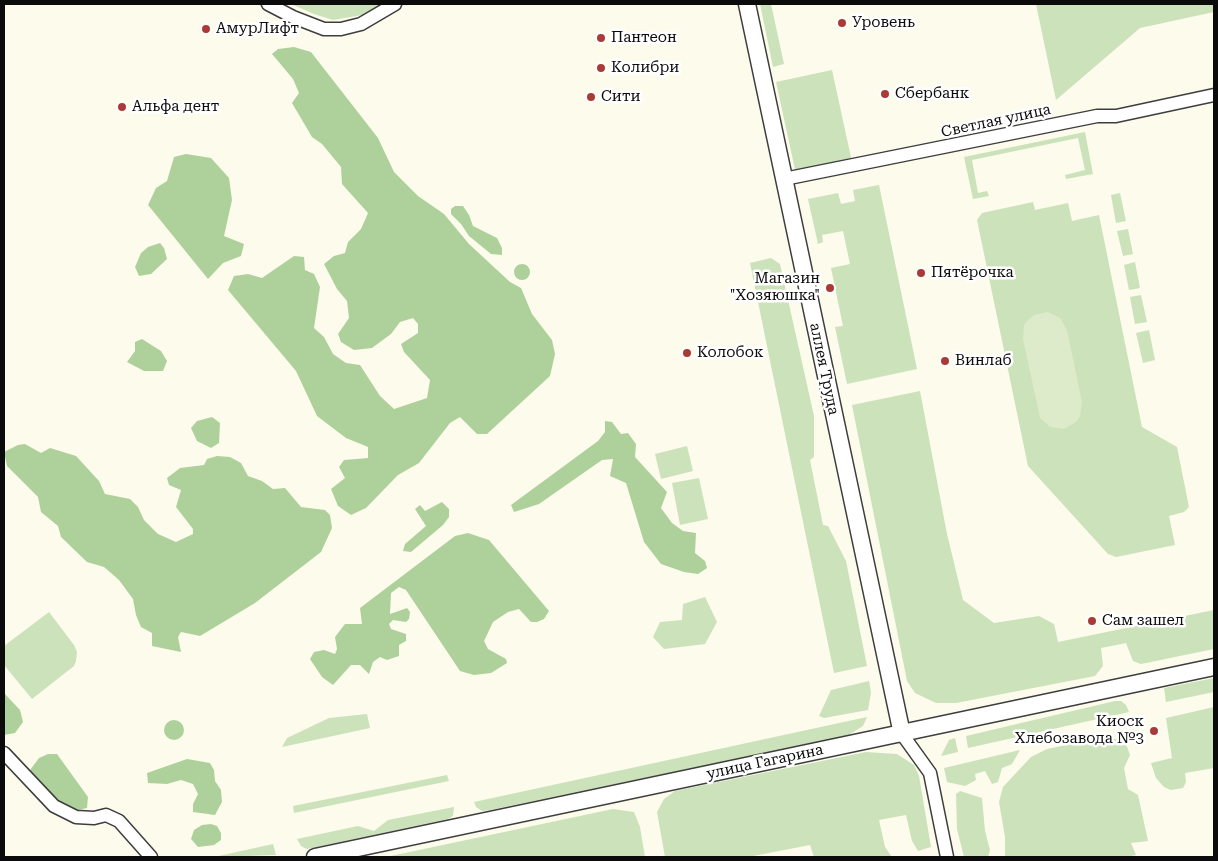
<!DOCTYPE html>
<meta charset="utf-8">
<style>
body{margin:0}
#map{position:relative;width:1218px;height:861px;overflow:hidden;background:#fdfbec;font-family:"Roboto Serif",serif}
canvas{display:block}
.frame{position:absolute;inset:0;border:5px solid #0b0b0b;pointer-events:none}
</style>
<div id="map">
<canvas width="1218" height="861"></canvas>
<div class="frame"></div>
</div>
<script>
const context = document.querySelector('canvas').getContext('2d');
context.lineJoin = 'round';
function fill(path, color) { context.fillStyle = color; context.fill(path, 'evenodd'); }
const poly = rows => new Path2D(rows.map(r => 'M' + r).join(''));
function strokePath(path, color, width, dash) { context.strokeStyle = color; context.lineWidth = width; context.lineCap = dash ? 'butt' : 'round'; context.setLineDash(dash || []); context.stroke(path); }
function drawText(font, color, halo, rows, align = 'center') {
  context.font = font + ' "Roboto Serif",serif'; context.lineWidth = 5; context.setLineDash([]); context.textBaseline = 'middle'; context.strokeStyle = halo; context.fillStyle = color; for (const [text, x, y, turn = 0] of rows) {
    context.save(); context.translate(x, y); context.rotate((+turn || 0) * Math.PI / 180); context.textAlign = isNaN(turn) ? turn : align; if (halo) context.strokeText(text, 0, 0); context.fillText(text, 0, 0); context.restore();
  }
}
const green = poly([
 [291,4,381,4,362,15,333,20,314,14],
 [760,4,771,4,784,64,773,67],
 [1036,4,1214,4,1214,12,1140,28,1056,100],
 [832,70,852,162,796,174,776,82],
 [1085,132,1093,174,1066,179,1065,175,1085,170,1078,138,972,160,978,193,987,191,989,196,973,199,964,157],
 [879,185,917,369,847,384,835,327,843,326,831,268,850,264,843,231,822,235,823,242,818,244,808,199,838,193,841,204,855,201,853,190],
 [1120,193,1126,221,1116,223,1111,195],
 [1033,202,1035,210,1068,203,1072,221,1099,215,1142,427,1177,447,1189,507,1184,512,1169,516,1175,545,1116,557,1108,554,1028,466,977,220,982,213],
 [1128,229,1133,254,1123,256,1117,231],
 [771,258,780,264,814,416,814,457,810,460,823,525,828,526,846,561,867,666,834,673,750,263],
 [1135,262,1140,288,1129,290,1124,265],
 [1141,295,1147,322,1135,324,1130,297],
 [1149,330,1155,360,1143,363,1136,333],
 [920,391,947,534,963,600,994,623,1039,616,1054,624,1058,642,1214,610,1214,649,1141,664,1133,661,1126,643,1101,648,1103,666,1095,676,956,703,936,703,915,693,907,681,852,405],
 [687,446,693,471,661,479,655,454],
 [699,478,708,519,680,525,672,483],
 [705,597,717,622,705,644,664,649,653,637,660,622,682,620,683,604],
 [49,612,74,645,77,652,76,661,74,666,32,699,4,665,4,646],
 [1214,678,1214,692,1166,702,1164,688],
 [869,681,871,693,868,710,824,718,819,716,831,690],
 [1115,701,1121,701,1126,705,1129,712,968,748,966,736],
 [1214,707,1214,768,1185,773,1186,782,1183,788,1171,790,1164,787,1156,778,1151,763,1172,758,1166,718],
 [367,714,370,728,282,747,287,738,329,718],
 [867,717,863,726,847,736,490,810,482,811,476,807,474,802],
 [1105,737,1125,741,1130,755,1124,768,1128,789,1138,795,1148,841,1131,843,1136,855,1128,857,1005,857,1005,837,999,802,1003,787,1031,757,1047,749],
 [955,738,958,752,941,756,949,740],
 [1020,750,1012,764,1002,768,998,782,992,784,985,771,975,774,976,780,965,786,947,782,944,768],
 [866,752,897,754,914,765,919,776,931,847,918,851,912,841,906,815,879,820,885,847,892,857,814,857,810,845,748,857,665,857,657,812,664,799,675,791],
 [447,775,449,781,294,813,293,806],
 [960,791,982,798,985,831,990,850,988,857,964,857,957,829,956,794],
 [454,807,453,816,448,819,307,849,301,846,297,839,358,826,374,831,388,820],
 [613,809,634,812,640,827,645,857,386,857],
 [273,844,276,855,214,857]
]);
const forest = poly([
 [294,47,311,52,378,138,394,172,418,196,444,214,469,244,510,282,521,288,532,314,552,340,555,354,550,376,487,434,477,434,460,417,450,423,419,463,398,475,366,508,351,515,338,506,331,489,345,478,339,467,344,460,368,458,368,447,346,438,317,416,296,371,228,290,234,276,248,274,262,278,294,256,304,257,305,270,314,274,320,287,314,328,324,337,333,354,346,363,360,365,380,396,394,409,427,398,430,380,404,352,401,344,418,333,418,324,413,318,400,322,391,334,372,348,354,350,341,342,338,334,349,318,347,301,337,289,324,264,334,256,345,253,348,242,361,229,368,213,342,184,341,167,322,144,312,137,292,103,299,93,293,79,272,54,278,49],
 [186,154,211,158,229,178,232,200,224,236,244,244,241,256,223,263,208,279,148,205,156,188,167,181,174,157],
 [455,206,463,206,469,215,473,226,497,238,502,248,502,255,491,254,469,236,461,224,451,214,451,209],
 [160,243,164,248,167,259,151,274,139,276,135,267,141,253,148,247],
 '514 272a8 8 0 1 1 16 0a8 8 0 1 1-16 0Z',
 [142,339,161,351,167,361,163,371,144,371,127,362,135,351,135,342],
 [212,417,220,423,219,443,211,448,197,441,191,428,197,421],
 [605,421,612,422,621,434,628,433,636,444,635,457,667,492,661,508,672,523,683,531,696,533,695,553,705,561,707,568,698,574,684,572,661,564,644,542,626,483,610,476,613,459,602,460,539,504,514,512,511,505,598,441,605,432],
 [25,444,41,453,50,448,76,456,99,481,105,494,130,499,138,507,144,520,158,534,176,542,193,534,193,529,176,507,181,490,169,485,167,478,180,468,204,465,207,459,217,456,230,457,241,463,248,476,262,481,273,489,285,488,301,507,325,510,330,515,332,528,321,552,255,603,200,636,181,632,178,637,181,652,152,646,152,633,141,627,136,615,133,599,119,580,104,567,87,562,61,537,58,526,41,512,38,497,7,466,4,452,18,445],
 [442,502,449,509,449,517,443,525,411,552,403,551,405,544,426,526,415,509,420,505,425,511],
 [468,533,489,540,549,611,544,619,537,622,531,622,519,609,508,612,493,622,484,641,488,649,506,659,507,663,491,673,474,675,460,671,406,590,399,587,391,593,390,614,407,608,410,612,409,619,406,622,393,620,389,624,391,629,406,634,406,641,399,645,399,656,387,660,380,657,373,662,369,674,360,665,351,665,333,685,322,677,310,659,314,652,324,650,335,654,337,649,335,637,345,624,362,624,360,608,455,536],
 [4,693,20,710,23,722,15,733,4,735],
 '164 730a10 10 0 1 1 20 0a10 10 0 1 1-20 0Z',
 [48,754,57,754,88,797,87,808,78,810,63,805,48,792,30,770,39,758],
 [187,759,210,763,214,770,215,781,221,790,222,802,215,815,193,812,193,804,198,794,193,784,181,780,167,784,148,783,147,773],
 [211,824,217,826,221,833,221,840,214,845,198,847,191,839,194,830,202,825]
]);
const pitch = poly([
 [1048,312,1060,318,1067,330,1082,402,1080,416,1076,422,1064,429,1050,427,1040,418,1023,339,1024,325,1028,320,1034,315]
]);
const minor = poly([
 [268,4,293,17,324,29,341,29,361,24,395,4],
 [784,179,1097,116,1116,116,1214,95],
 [902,734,930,773,947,857],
 [4,753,54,806,76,817,94,818,106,815,119,821,151,857]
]);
const tertiary = poly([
 [747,4,902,734],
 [315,857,1214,667]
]);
const markers = [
 [842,23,5,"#a93a35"],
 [206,29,5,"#a93a35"],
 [601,38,5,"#a93a35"],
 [601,68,5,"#a93a35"],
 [885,94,5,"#a93a35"],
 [591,97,5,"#a93a35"],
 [122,107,5,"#a93a35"],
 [921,273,5,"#a93a35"],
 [830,288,5,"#a93a35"],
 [687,353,5,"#a93a35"],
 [945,361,5,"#a93a35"],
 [1092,621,5,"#a93a35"],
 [1154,731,5,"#a93a35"]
];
const poiNames = [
 ["Уровень",852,23],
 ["АмурЛифт",216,29],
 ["Пантеон",611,38],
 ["Колибри",611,68],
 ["Сбербанк",895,94],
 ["Сити",601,97],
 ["Альфа дент",132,107],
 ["Пятёрочка",931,273],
 ["Магазин",820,279,"right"],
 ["\"Хозяюшка\"",820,296,"right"],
 ["Колобок",697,353],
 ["Винлаб",955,361],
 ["Сам зашел",1102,621],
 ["Киоск",1144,722,"right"],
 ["Хлебозавода №3",1144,739,"right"]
];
const streetNames = [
 ["Светлая улица",996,121,-12],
 ["аллея Труда",824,369,78],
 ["улица Гагарина",765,762,-12]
];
fill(green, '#cbe2ba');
fill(forest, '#aed19b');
fill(pitch, '#ddebca');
strokePath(minor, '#3e3e3e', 15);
strokePath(tertiary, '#3e3e3e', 19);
strokePath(minor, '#fff', 12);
strokePath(tertiary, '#fff', 16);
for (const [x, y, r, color] of markers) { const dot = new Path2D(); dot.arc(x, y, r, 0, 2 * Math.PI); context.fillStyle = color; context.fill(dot); strokePath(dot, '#fff', 2); }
drawText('15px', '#0b0b0b', '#fff', poiNames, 'left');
drawText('15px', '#0b0b0b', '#fff', streetNames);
</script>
